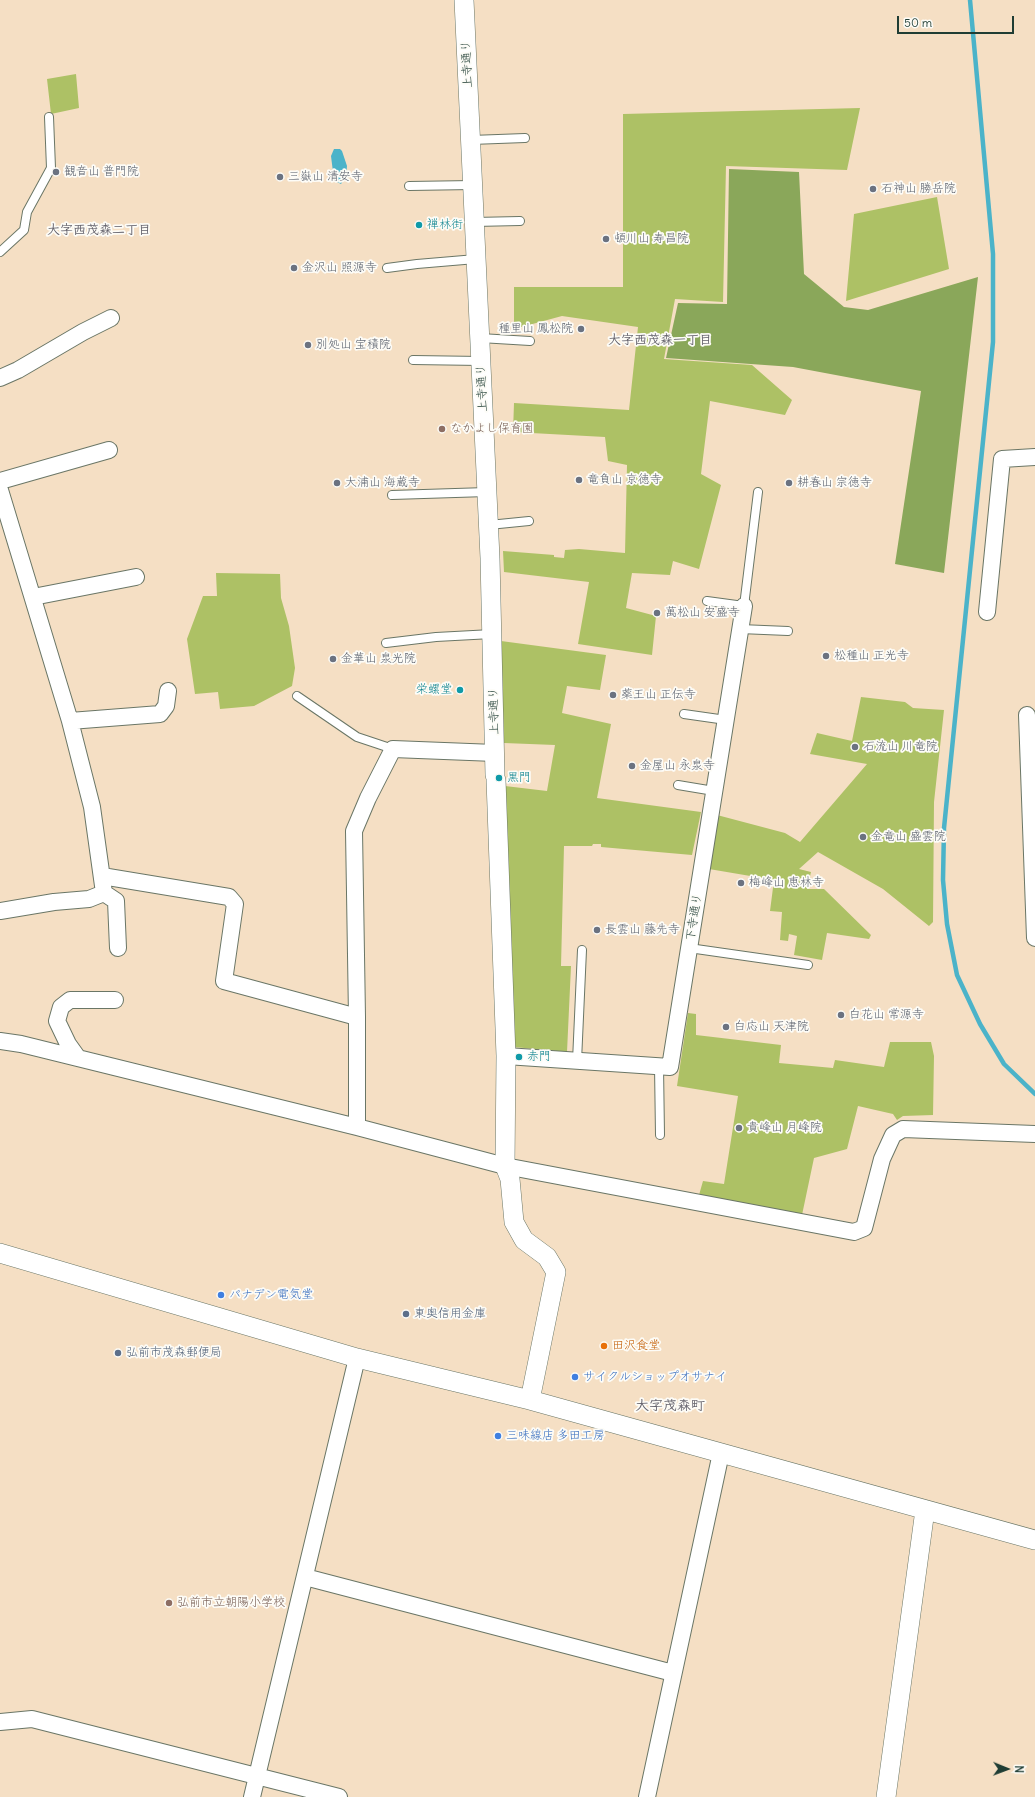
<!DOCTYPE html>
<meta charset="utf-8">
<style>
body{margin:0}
#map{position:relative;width:1035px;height:1797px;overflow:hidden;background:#f5dfc4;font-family:Delius,sans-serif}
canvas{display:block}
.north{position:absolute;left:987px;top:1749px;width:40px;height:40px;-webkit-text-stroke:3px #fdfcf7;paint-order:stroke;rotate:91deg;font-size:11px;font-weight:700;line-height:16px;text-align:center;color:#1f3d34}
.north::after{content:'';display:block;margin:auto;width:14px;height:18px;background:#1f3d34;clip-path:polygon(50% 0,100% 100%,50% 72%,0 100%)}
.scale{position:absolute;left:897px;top:16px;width:117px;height:18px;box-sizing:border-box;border:2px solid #1f3d34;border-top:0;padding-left:5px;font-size:12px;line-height:14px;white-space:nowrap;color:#1f3d34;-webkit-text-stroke:3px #fdfcf7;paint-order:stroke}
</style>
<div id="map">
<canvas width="1035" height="1797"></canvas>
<div class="north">N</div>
<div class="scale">50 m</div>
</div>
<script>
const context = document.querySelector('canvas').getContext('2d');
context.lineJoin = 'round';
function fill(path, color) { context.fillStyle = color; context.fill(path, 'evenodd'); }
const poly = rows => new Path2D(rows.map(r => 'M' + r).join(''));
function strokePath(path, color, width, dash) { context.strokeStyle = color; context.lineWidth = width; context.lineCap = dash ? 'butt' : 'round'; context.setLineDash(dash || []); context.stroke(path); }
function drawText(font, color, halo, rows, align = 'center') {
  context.font = font + ' Delius,"Klee One",sans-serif'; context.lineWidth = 3.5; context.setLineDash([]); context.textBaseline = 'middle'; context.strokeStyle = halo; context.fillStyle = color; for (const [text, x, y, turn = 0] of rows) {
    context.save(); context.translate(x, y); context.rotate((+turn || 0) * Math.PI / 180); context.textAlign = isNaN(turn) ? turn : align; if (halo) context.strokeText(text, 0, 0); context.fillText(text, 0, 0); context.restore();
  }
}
const green = poly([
 [76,74,79,108,51,114,47,79],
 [860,108,847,170,726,166,723,302,675,299,664,359,752,365,792,400,785,415,710,401,701,474,721,485,699,569,673,561,670,575,632,573,626,608,656,616,652,655,578,644,589,582,504,572,503,551,554,555,554,557,564,558,565,550,579,549,625,553,627,465,608,461,605,437,513,432,514,403,629,410,638,327,562,316,514,329,514,287,623,287,623,114],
 [937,197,949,269,846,301,854,214],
 [216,573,280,574,281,598,289,626,295,668,292,686,254,706,220,709,218,692,195,694,187,639,203,596,217,596],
 [501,641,606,655,600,690,567,686,562,713,611,724,597,798,701,812,692,855,601,847,601,844,593,844,592,846,564,846,561,966,571,966,567,1052,514,1047,505,786,547,791,555,745,504,743],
 [861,697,905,702,913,708,944,710,934,802,933,922,929,926,883,889,818,852,799,869,811,872,807,889,824,889,871,935,869,939,827,933,822,960,794,955,797,936,789,934,788,941,780,940,782,912,770,911,774,880,709,869,717,815,785,833,800,842,867,764,810,754,817,733,852,741],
 [688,1013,696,1014,696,1035,781,1045,779,1063,833,1068,835,1060,884,1067,890,1042,931,1042,934,1056,933,1115,903,1116,897,1120,893,1114,858,1106,847,1149,814,1158,802,1215,699,1195,703,1181,724,1184,738,1096,677,1086]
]);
const forest = poly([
 [729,169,799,172,804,274,844,307,868,310,978,277,944,573,895,564,921,391,793,367,666,358,678,303,727,304]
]);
const water = poly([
 [334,149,340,149,342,151,347,166,346,176,341,184,337,182,333,172,331,156]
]);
const stream = poly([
 [970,0,993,254,993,342,944,828,943,880,947,924,957,975,980,1024,1004,1064,1035,1094]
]);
const service = poly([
 [471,140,525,138],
 [409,186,473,185],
 [474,222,520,221],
 [0,252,24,230,27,212,51,168,49,117],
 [387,268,417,264,476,259],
 [480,338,530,341],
 [413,360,481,361],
 [392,495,487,492],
 [489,525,529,521],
 [707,601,744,606,758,492],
 [740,629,788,631],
 [386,643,436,637,492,634],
 [297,696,357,737,393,749],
 [684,714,726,720],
 [678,785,714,791],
 [689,948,808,965],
 [577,1061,582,950],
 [659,1066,660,1135]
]);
const minor = poly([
 [0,378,18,370,83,332,111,318],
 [0,481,109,450],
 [0,490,70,721,92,807,104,893,116,901,118,948],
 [33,597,136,577],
 [987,612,1002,459,1035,457],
 [1027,715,1035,938],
 [70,721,160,714,166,706,168,691],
 [102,876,229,897,235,904,224,981,357,1017,354,831,368,798,393,749,495,753],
 [0,911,54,902,89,899,104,893],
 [0,1041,21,1044,357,1127,505,1166,854,1232,864,1228,882,1159,893,1135,903,1129,1035,1134],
 [506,1056,670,1067,744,606],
 [78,1058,68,1044,57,1021,61,1007,70,1000,115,1000],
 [357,1127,357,1017],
 [305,1577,673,1673],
 [0,1722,32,1719,339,1797],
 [252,1797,357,1358],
 [647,1797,721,1453]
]);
const tertiary = poly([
 [464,0,490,558,495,775],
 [496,780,506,1056,505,1166,510,1179,514,1222,524,1240,547,1257,556,1272,530,1400],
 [0,1253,357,1358,530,1400,1035,1540],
 [886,1797,925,1510]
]);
const markers = [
 [56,172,4,"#6b7280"],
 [280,177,4,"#6b7280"],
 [873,189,4,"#6b7280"],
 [419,225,4,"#0f9aa8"],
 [606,239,4,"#6b7280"],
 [294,268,4,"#6b7280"],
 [581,329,4,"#6b7280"],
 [308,345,4,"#6b7280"],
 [442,429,4,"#8d6e63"],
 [579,480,4,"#6b7280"],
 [337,483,4,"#6b7280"],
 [789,483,4,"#6b7280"],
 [657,613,4,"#6b7280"],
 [826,656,4,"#6b7280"],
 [333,659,4,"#6b7280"],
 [460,690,4,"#0f9aa8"],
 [613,695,4,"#6b7280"],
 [855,747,4,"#6b7280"],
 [632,766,4,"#6b7280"],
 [499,778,4,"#0f9aa8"],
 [863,837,4,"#6b7280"],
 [741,883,4,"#6b7280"],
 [597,930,4,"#6b7280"],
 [841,1015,4,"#6b7280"],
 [726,1027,4,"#6b7280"],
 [519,1057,4,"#0f9aa8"],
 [739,1128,4,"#6b7280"],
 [221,1295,4,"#3f7fe0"],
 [406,1314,4,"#5c6f8a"],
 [604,1346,4,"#e8710a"],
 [118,1353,4,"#5c6f8a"],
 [575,1377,4,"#3f7fe0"],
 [498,1436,4,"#3f7fe0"],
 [169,1603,4,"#8d6e63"]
];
const streetNames = [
 ["上寺通り",467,64,-93],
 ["上寺通り",482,388,-93],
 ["上寺通り",494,711,-92],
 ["下寺通り",694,917,-81]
];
const worshipNames = [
 ["観音山 普門院",64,172],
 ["三嶽山 清安寺",288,177],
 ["石神山 勝岳院",881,189],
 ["頓川山 寿昌院",614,239],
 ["金沢山 照源寺",302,268],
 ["種里山 鳳松院",573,329,"right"],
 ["別処山 宝積院",316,345],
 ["竜負山 京徳寺",587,480],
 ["大浦山 海蔵寺",345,483],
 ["耕春山 宗徳寺",797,483],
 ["萬松山 安盛寺",665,613],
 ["松種山 正光寺",834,656],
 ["金華山 泉光院",341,659],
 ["薬王山 正伝寺",621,695],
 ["石流山 川竜院",863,747],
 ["金屋山 永泉寺",640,766],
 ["金竜山 盛雲院",871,837],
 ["梅峰山 恵林寺",749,883],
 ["長雲山 藤先寺",605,930],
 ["白花山 常源寺",849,1015],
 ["白応山 天津院",734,1027],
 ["貴峰山 月峰院",747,1128]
];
const cultureNames = [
 ["禅林街",427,225],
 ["栄螺堂",452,690,"right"],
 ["黒門",507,778],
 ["赤門",527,1057]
];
const educationNames = [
 ["なかよし保育園",450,429],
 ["弘前市立朝陽小学校",177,1603]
];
const shopNames = [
 ["パナデン電気堂",229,1295],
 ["サイクルショップオサナイ",583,1377],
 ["三味線店 多田工房",506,1436]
];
const serviceNames = [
 ["東奥信用金庫",414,1314],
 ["弘前市茂森郵便局",126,1353]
];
const foodNames = [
 ["田沢食堂",612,1346]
];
const neighbourhoodNames = [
 ["大字西茂森二丁目",99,230],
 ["大字西茂森一丁目",660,340]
];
const quarterNames = [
 ["大字茂森町",670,1406]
];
fill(green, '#adc165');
fill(forest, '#8aa75a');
fill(water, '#4bb3c9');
strokePath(stream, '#4bb3c9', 4.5);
strokePath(service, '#6a7666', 10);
strokePath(minor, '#6a7666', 18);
strokePath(tertiary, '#6a7666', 20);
strokePath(service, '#fff', 8);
strokePath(minor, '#fff', 16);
strokePath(tertiary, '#fff', 19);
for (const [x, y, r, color] of markers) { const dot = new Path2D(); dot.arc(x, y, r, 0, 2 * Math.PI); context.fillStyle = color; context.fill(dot); strokePath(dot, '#fdfcf7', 1.5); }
drawText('12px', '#1f3d34', '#fdfcf7', streetNames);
drawText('12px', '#5b616d', '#fdfcf7', worshipNames, 'left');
drawText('12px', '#0d838f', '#fdfcf7', cultureNames, 'left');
drawText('12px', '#785e54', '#fdfcf7', educationNames, 'left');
drawText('12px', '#366cbe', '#fdfcf7', shopNames, 'left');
drawText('12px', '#4e5e75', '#fdfcf7', serviceNames, 'left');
drawText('12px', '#c56008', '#fdfcf7', foodNames, 'left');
drawText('bold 13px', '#64626c', '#fdfcf7', neighbourhoodNames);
drawText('bold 14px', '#64626c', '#fdfcf7', quarterNames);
</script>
